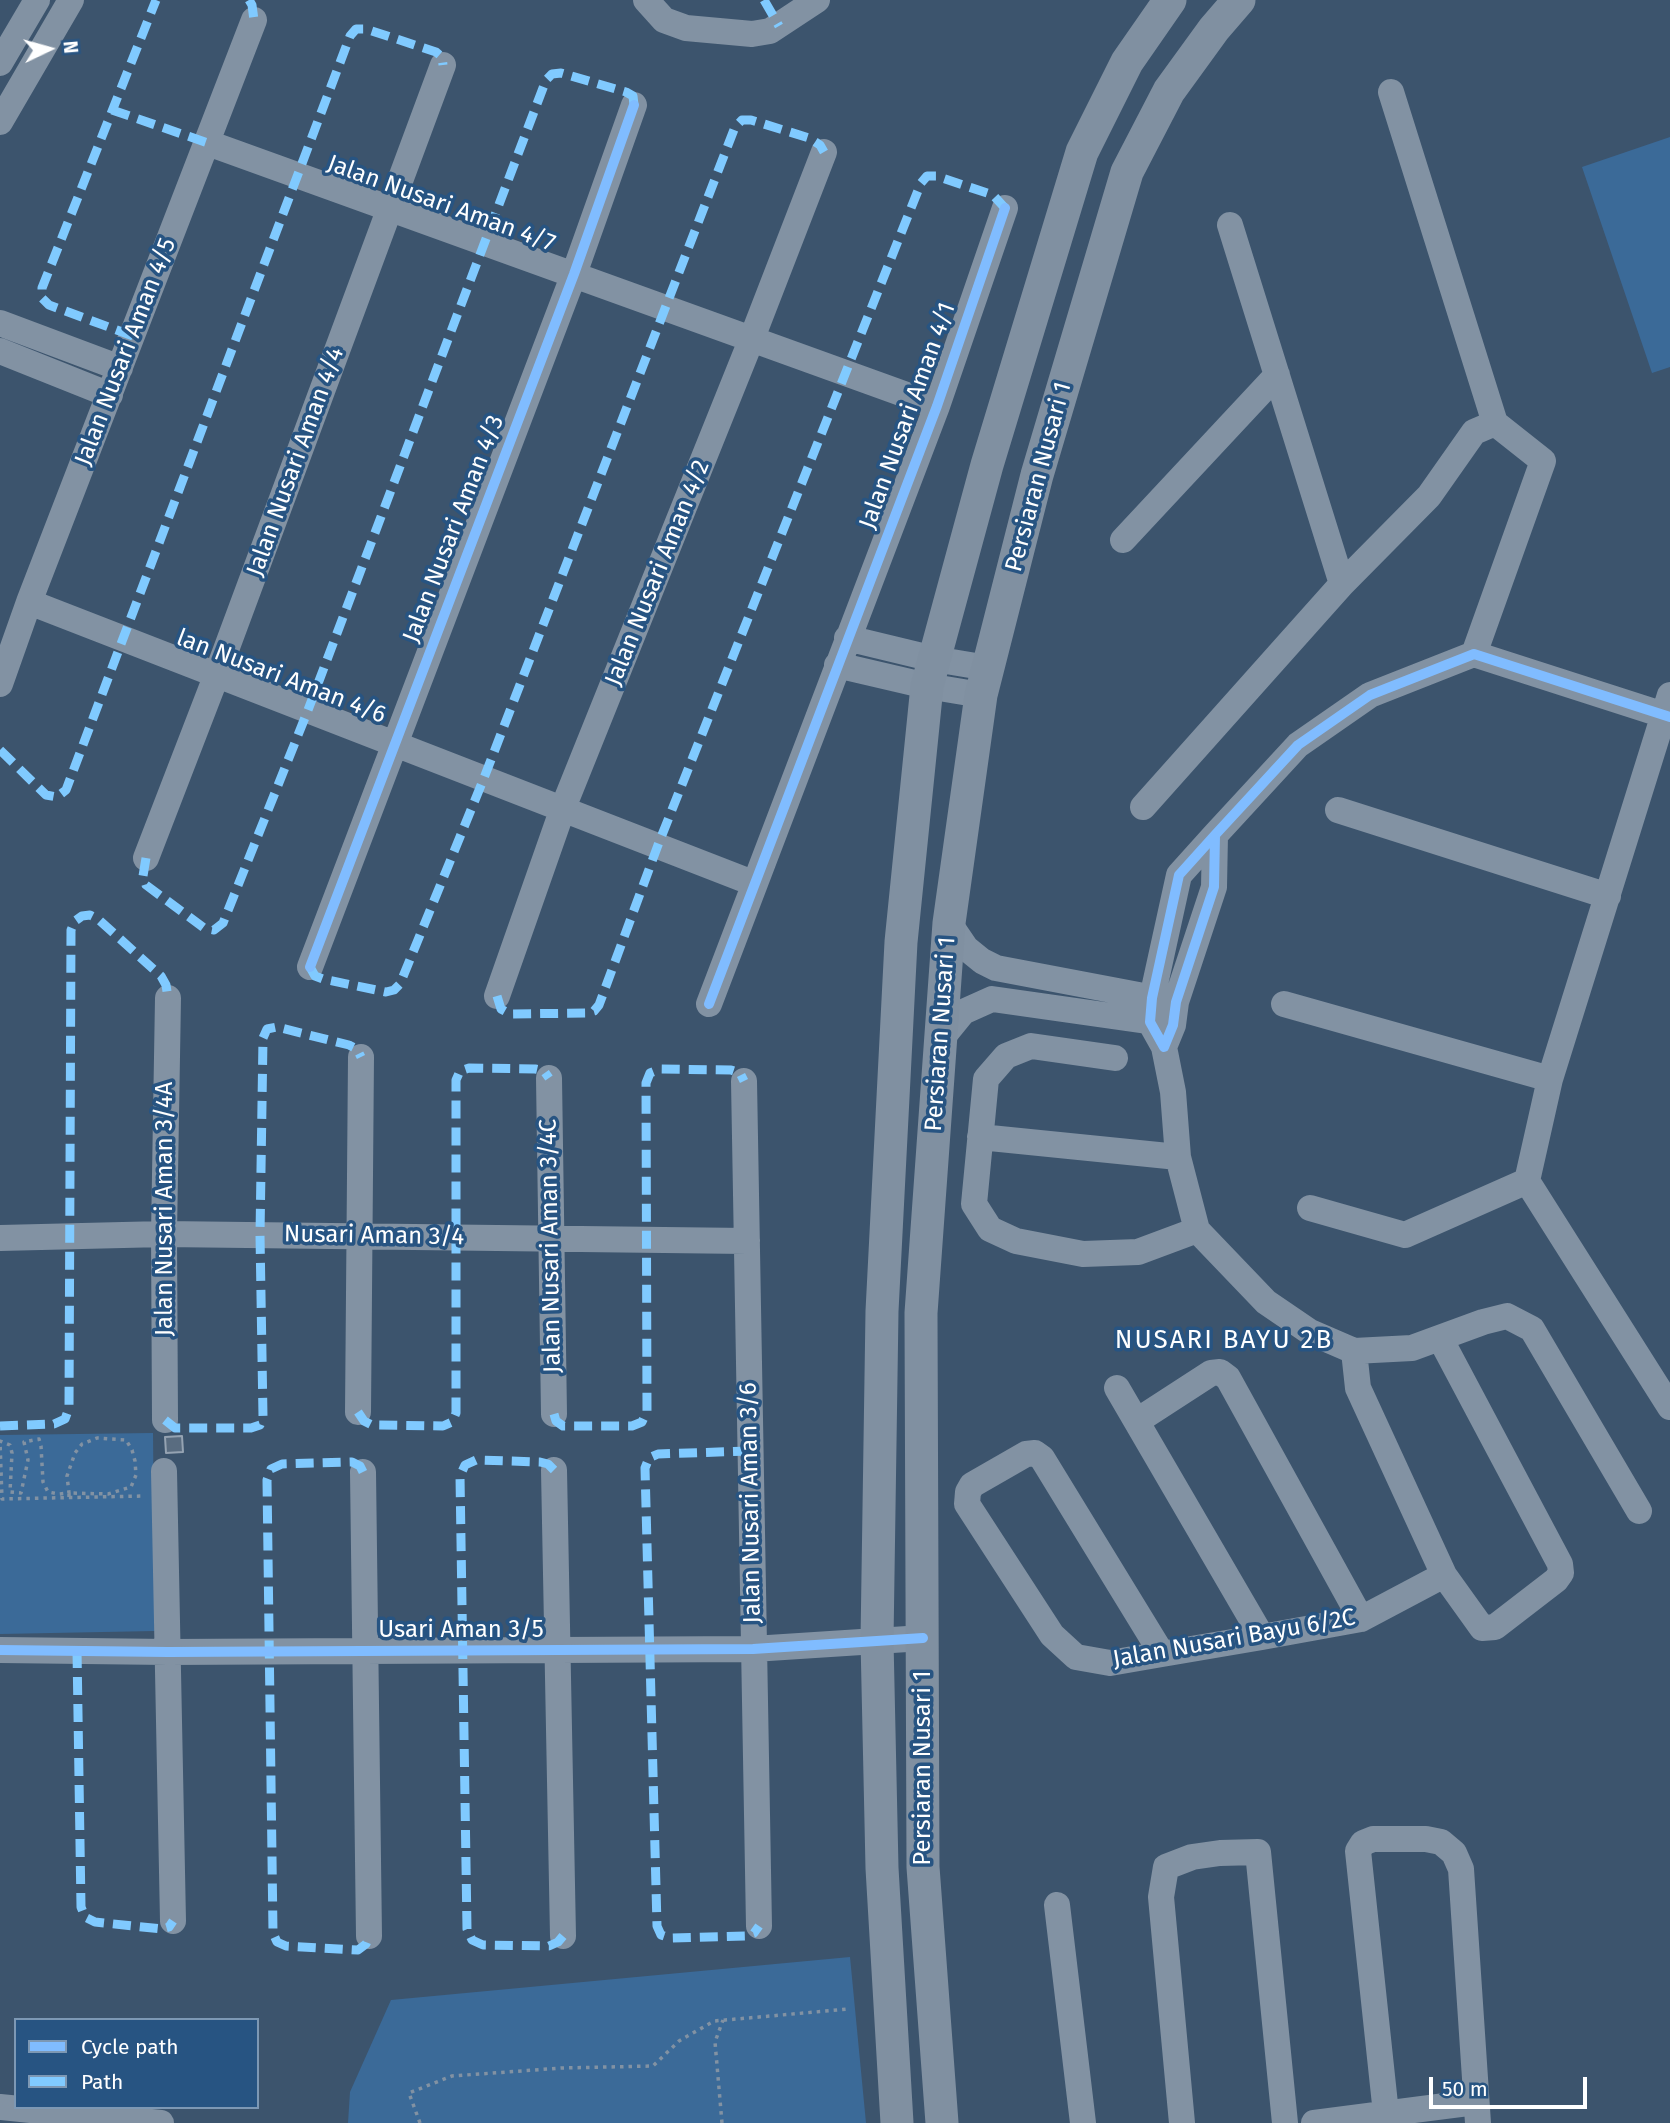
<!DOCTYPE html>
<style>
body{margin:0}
#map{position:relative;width:1670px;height:2123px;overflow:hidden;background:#3c546d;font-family:"Fira Sans",sans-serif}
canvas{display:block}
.legend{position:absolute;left:14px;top:2018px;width:245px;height:91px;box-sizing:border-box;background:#275482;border:2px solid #7d98b4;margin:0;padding:9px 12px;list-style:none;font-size:21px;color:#fff}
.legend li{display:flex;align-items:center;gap:14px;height:35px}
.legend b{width:35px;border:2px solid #7d98b4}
.north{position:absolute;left:14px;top:14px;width:70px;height:70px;-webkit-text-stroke:5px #275482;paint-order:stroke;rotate:85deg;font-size:19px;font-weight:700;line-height:28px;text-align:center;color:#fff}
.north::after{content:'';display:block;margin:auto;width:24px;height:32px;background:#fff;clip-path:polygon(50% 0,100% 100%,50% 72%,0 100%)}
.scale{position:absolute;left:1429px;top:2077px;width:158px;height:32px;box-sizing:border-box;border:4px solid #fff;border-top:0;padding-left:9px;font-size:21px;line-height:24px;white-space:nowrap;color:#fff;-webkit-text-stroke:5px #275482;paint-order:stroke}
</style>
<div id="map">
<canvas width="1670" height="2123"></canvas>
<ul class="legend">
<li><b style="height:9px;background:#80bcff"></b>Cycle path</li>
<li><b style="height:9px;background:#80caff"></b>Path</li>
</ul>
<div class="north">N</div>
<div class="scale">50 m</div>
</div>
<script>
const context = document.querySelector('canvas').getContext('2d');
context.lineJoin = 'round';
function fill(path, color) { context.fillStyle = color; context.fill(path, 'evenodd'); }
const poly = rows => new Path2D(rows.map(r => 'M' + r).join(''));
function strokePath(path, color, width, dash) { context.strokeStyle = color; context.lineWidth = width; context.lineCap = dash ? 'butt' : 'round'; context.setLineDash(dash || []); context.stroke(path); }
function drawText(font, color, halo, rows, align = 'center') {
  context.font = font + ' "Fira Sans",sans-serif'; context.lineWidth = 7; context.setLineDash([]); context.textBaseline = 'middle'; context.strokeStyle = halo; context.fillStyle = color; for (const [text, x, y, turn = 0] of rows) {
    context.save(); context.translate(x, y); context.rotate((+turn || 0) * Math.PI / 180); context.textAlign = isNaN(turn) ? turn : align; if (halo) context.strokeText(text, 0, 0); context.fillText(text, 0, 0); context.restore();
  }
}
const green = poly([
 [1670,137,1670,367,1652,373,1582,167],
 [153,1433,155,1631,0,1634,0,1435],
 [850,1957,866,2123,348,2123,350,2092,391,2000]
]);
const building = poly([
 [182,1436,183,1452,166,1453,165,1437,182,1436]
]);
const path = poly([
 [69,1497,69,1493,108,1494,131,1487,136,1475,135,1461,132,1450,126,1440,97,1438,82,1444,75,1453,67,1476,69,1493,59,1494,48,1492,43,1482,41,1446,39,1439,24,1442,28,1460,21,1493,10,1492,12,1453,10,1445,0,1441,2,1499,143,1496],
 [420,2123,409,2093,452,2076,561,2068,653,2066,679,2041,714,2021,849,2009],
 [722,2123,715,2042,723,2020]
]);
const minor = poly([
 [646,0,664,20,686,28,752,34,770,31,817,0],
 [0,63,37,0],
 [1391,92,1495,423,1543,461,1474,654],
 [0,122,71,0],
 [208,143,937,406],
 [1230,225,1342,584],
 [0,323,120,368],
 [0,351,110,395],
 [1123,540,1277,375],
 [29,602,753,883],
 [847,638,934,659,988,668],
 [837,665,927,686,981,695],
 [0,684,29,602,254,20],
 [1670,695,1550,1079,1527,1181,1670,1407],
 [1143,807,1342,584,1429,496,1474,432,1495,423],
 [1338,810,1608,896],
 [1215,835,1214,887,1176,1002,1173,1025,1164,1047,1150,1022,1152,998,1179,875,1215,835,1298,745,1370,695,1474,654,1670,717],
 [146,858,217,674,443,65],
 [949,923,966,948,982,961,996,968,1170,1001],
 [310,967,574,274,634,105],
 [497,996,563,808,752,338,824,152],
 [709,1004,937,406,1005,208],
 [1284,1004,1550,1079],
 [941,1039,963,1012,992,999,1168,1024],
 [1164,1047,1173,1092,1178,1157,1197,1230,1266,1302,1310,1332,1354,1351,1412,1348,1483,1322,1507,1316,1532,1329,1639,1511],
 [1115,1058,1031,1046,1006,1056,986,1079,974,1204,990,1229,1016,1241,1083,1254,1138,1252,1197,1230],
 [549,1078,554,1414],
 [744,1081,759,1926],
 [980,1137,1178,1157],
 [1310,1208,1405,1235,1527,1181],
 [0,1238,164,1234,747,1241],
 [1354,1351,1358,1388,1444,1575,1482,1628,1495,1627,1556,1580,1561,1573,1560,1564,1440,1338],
 [1117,1388,1262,1637],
 [358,1412,361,1057],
 [165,1420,164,1234,168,998],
 [1137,1421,1211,1373,1220,1372,1228,1378,1361,1619],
 [554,1470,563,1936],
 [164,1471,173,1921],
 [363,1472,369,1936],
 [0,1650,168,1652,753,1649,923,1638],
 [1162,1654,1042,1458,1035,1453,1026,1454,972,1485,968,1492,967,1504,1052,1635,1076,1657,1110,1663,1162,1654,1262,1637,1361,1619,1444,1575],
 [1057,1905,1083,2123],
 [0,2107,161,2123],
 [1182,2123,1161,1897,1166,1867,1192,1857,1220,1853,1258,1852,1285,2123],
 [1314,2123,1476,2102],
 [1387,2123,1358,1851,1363,1843,1373,1839,1426,1839,1441,1842,1454,1853,1461,1869,1478,2123]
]);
const major = poly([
 [897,2123,882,1868,877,1640,882,1311,901,942,927,686,987,465,1082,152,1127,62,1170,0],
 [942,2123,923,1867,921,1313,949,923,981,695,1037,475,1127,172,1169,91,1214,29,1239,0]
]);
const quiet = poly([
 [249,0,252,5,254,20],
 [764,0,779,26],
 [112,110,208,143],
 [133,336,49,305,42,298,42,288,156,0],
 [0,750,46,795,57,797,66,790,350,36,356,29,366,29,436,52,442,57,443,65],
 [146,858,143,876,146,885,204,928,214,930,223,923,308,710,546,80,552,74,561,73,626,92,633,96,634,105],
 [310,967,315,976,323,979,386,992,394,990,400,984,484,778,735,127,742,120,751,120,809,138,820,145,824,152],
 [497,996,501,1009,510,1014,587,1013,594,1011,599,1005,658,845,921,183,927,176,936,176,993,195,1005,208],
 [358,1412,364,1421,372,1425,443,1426,452,1422,456,1413,456,1080,460,1071,469,1068,535,1069,544,1071,549,1078],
 [554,1414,556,1421,563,1426,632,1426,642,1422,647,1411,646,1083,650,1073,660,1069,731,1070,740,1073,744,1081],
 [165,1420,175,1428,251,1428,260,1425,263,1417,260,1235,263,1038,267,1029,277,1027,349,1045,357,1049,361,1057],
 [0,1426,54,1424,65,1419,69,1408,71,930,75,921,82,916,90,915,98,919,161,976,166,985,168,998],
 [751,1451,658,1454,649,1458,645,1468,657,1926,661,1935,670,1938,746,1936,754,1933,759,1926],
 [554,1470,548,1464,540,1462,476,1460,465,1465,460,1476,467,1929,472,1940,483,1945,549,1946,558,1942,563,1936],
 [363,1472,360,1466,352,1462,282,1464,271,1469,267,1480,273,1933,277,1942,286,1946,358,1950,366,1944,369,1936],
 [77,1650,81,1907,85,1917,95,1922,162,1929,169,1927,173,1921]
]);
const cycleway = poly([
 [1215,835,1214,887,1176,1002,1173,1025,1164,1047,1150,1022,1152,998,1179,875,1215,835,1298,745,1370,695,1474,654,1670,717],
 [310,967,574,274,634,105],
 [709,1004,937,406,1005,208],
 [0,1650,168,1652,753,1649,923,1638]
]);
const streetNames = [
 ["Jalan Nusari Aman 4/7",441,204,20],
 ["Jalan Nusari Aman 4/5",126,352,-69],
 ["Jalan Nusari Aman 4/1",908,416,-70],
 ["Jalan Nusari Aman 4/4",296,462,-70],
 ["Persiaran Nusari 1",1039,477,-75],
 ["Jalan Nusari Aman 4/3",454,529,-69],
 ["Jalan Nusari Aman 4/2",658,573,-68],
 ["lan Nusari Aman 4/6",281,677,21],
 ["Persiaran Nusari 1",941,1034,-86],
 ["Jalan Nusari Aman 3/4A",165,1209,-90],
 ["Nusari Aman 3/4",374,1236,1],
 ["Jalan Nusari Aman 3/4C",551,1246,-91],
 ["Jalan Nusari Aman 3/6",751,1503,-91],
 ["Usari Aman 3/5",461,1630],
 ["Jalan Nusari Bayu 6/2C",1234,1639,-10],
 ["Persiaran Nusari 1",923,1768,-90]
];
const neighbourhoodNames = [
 ["NUSARI BAYU 2B",1224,1341]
];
fill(green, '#3b6a98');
fill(building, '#596c80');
strokePath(building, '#95a3b2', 2);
strokePath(path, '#8292a3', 3.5, [3.5, 5]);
strokePath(minor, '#8292a3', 26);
strokePath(major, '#8090a1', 33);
strokePath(quiet, '#80caff', 9, [18, 9]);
strokePath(cycleway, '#80bcff', 10);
drawText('24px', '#fff', '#275482', streetNames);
context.letterSpacing = '2px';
drawText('26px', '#fff', '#275482', neighbourhoodNames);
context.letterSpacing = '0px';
</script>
